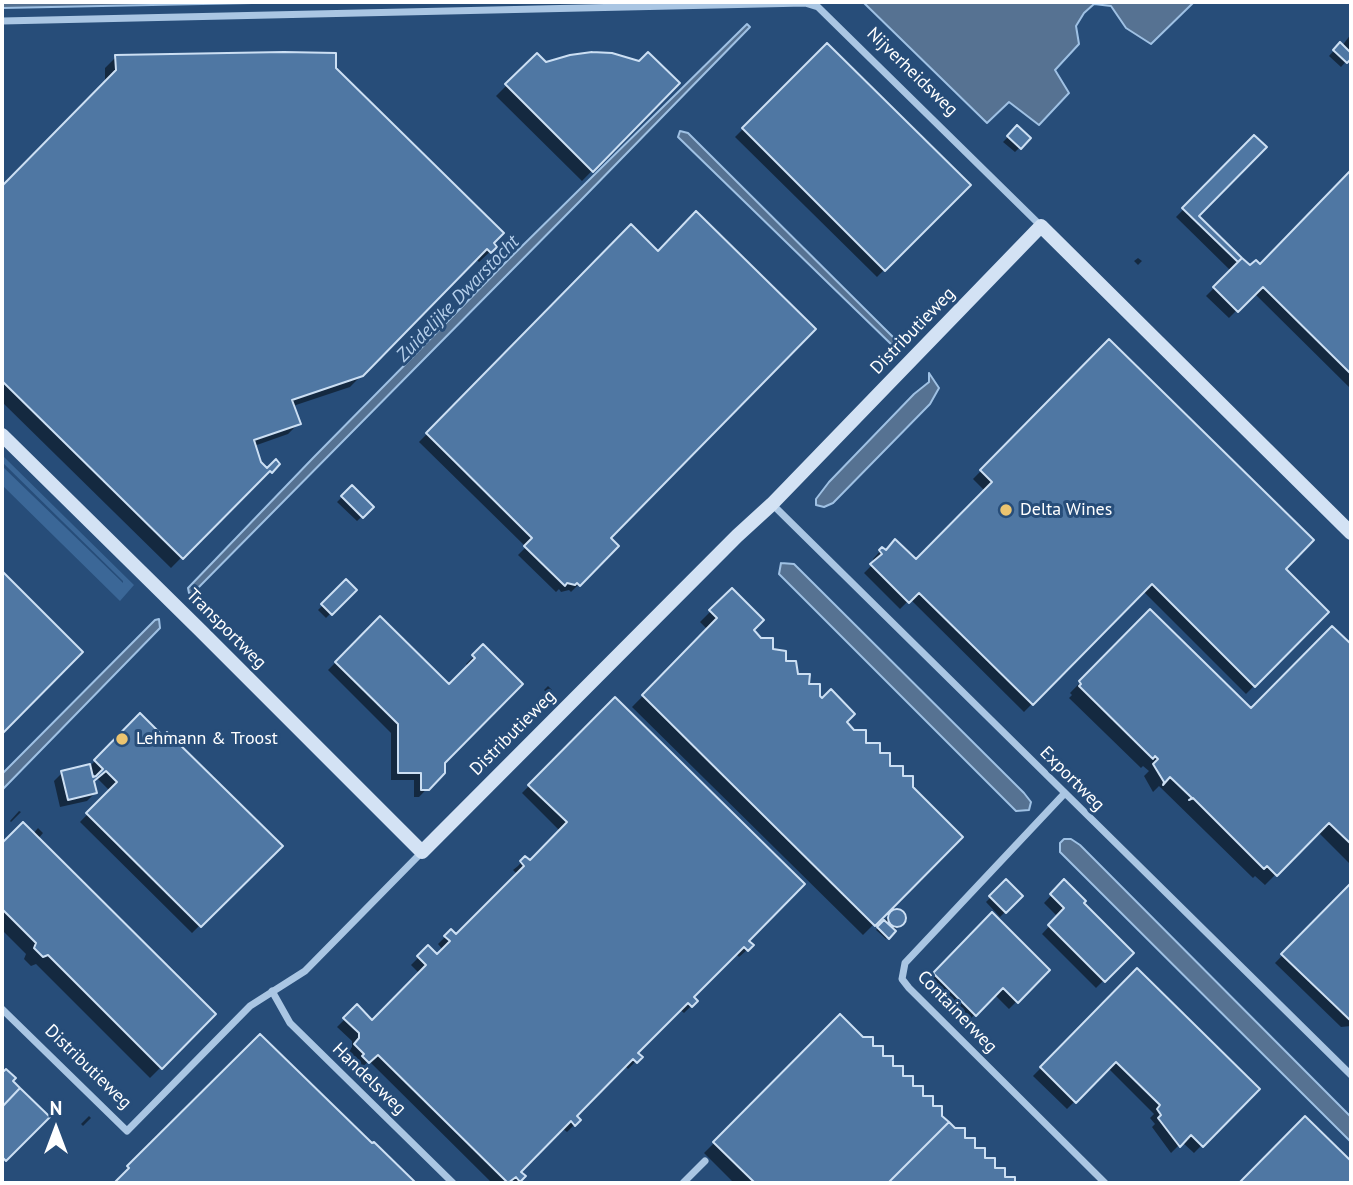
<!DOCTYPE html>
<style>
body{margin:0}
#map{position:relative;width:1353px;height:1185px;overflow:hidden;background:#274d79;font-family:"PT Sans",sans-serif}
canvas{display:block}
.frame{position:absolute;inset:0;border:4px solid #fff;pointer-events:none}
.north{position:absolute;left:21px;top:1094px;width:70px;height:70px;-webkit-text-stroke:5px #274d79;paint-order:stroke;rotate:0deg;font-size:19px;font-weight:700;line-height:28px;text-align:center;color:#fff}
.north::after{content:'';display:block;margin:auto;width:24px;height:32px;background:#fff;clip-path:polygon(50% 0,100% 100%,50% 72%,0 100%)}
</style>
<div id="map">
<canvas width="1353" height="1185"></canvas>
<div class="frame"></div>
<div class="north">N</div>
</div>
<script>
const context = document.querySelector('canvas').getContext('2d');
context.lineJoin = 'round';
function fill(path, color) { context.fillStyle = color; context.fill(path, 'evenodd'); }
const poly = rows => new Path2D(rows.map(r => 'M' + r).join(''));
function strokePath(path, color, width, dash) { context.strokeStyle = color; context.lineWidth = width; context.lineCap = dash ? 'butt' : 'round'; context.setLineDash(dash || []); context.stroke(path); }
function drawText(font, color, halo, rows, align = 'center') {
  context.font = font + ' "PT Sans",sans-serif'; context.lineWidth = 6; context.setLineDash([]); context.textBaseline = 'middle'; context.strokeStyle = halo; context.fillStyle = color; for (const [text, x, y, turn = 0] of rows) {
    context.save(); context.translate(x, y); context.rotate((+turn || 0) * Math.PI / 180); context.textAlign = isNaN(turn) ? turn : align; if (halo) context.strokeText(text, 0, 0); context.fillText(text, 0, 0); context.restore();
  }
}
const green = poly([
 [2,455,134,585,120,601,2,485,2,466,123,583,123,581,2,462]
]);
const water = poly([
 [2,2,302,2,2,8,2,2],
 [863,2,1194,2,1151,44,1126,28,1111,6,1094,4,1084,13,1076,26,1079,44,1055,70,1069,93,1039,125,1009,102,987,123,863,2],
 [747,24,750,27,582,199,193,593,189,593,188,588,313,458,509,259,747,24],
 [680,131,688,133,900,344,900,348,893,346,678,137,680,131],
 [929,373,939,388,930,404,833,503,824,507,816,505,816,499,829,482,914,394,929,382,929,373],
 [781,563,794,564,1024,793,1031,802,1029,810,1016,811,779,574,781,563],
 [159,619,160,628,2,790,2,774,155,620,159,619],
 [1064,839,1071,839,1080,845,1351,1117,1351,1142,1060,852,1060,843,1064,839]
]);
const shadow = poly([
 [1351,34,1351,56,1341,67,1329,56,1340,44,1342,46],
 [827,45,968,185,877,277,735,137],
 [537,55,546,64,678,83,582,181,496,96],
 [116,57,334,69,495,247,479,262,476,259,350,387,293,406,299,423,288,434,254,446,260,463,267,470,278,464,260,482,258,480,171,568,2,402,2,188,105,83,105,68],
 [1017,128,1029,138,1015,152,1003,142],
 [1254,137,1196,216,1250,268,1260,266,1351,173,1351,389,1254,293,1229,318,1206,296,1231,271,1176,217],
 [631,227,609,538,617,546,571,592,569,590,561,592,559,589,556,592,518,555,526,547,419,442],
 [1138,258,1142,261,1138,265,1134,261],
 [1109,341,1283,569,1327,612,1246,694,1143,591,1024,712,910,599,900,609,864,573,875,562,873,559,882,549,916,562,985,491,973,479],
 [352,487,372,507,357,521,337,502],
 [2,574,81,652,2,732],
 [346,582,354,590,326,618,318,610],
 [732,590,751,630,961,837,863,935,632,707,708,630,700,622],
 [1150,611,1251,710,1332,628,1351,647,1351,865,1318,832,1265,885,1255,876,1253,878,1159,786,1153,792,1144,776,1149,771,1143,766,1141,768,1069,698,1072,695,1070,693],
 [380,618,449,686,469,667,466,664,483,647,443,763,443,772,419,797,414,797,414,780,391,780,391,733,328,670],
 [548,686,552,690,548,694,544,690],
 [615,699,747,941,747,950,739,957,735,953,691,997,696,1001,684,1013,679,1009,636,1053,640,1057,628,1069,624,1065,574,1116,579,1120,567,1132,562,1128,519,1172,523,1176,516,1183,492,1183,369,1061,360,1069,356,1065,358,1063,347,1053,352,1047,352,1041,337,1027,357,1007,372,1022,420,974,411,965,428,948,437,957,443,950,438,944,451,931,456,936,518,875,513,870,518,866,525,858,530,862,560,831,522,793],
 [140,716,280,846,192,933,80,822,110,791,97,778,93,782,95,793,87,801,60,807,54,781,62,773,90,766],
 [90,770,97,778,92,779],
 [19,811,21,812,11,822,10,821],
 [23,824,33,834,38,828,43,833,38,839,214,1014,150,1078,36,964,31,966,24,959,26,954,2,930,2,846],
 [1006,882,1021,896,1000,917,986,902],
 [1064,882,1081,903,1131,953,1096,988,1042,934,1058,917,1044,903],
 [1351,885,1351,1026,1341,1027,1275,963],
 [898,911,902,914,903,920,886,939,876,930,892,913],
 [992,915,1048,970,1009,1009,995,995,967,1022,926,982],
 [1137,970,1257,1089,1194,1153,1182,1142,1171,1153,1152,1127,1155,1124,1150,1118,1154,1114,1108,1068,1067,1109,1033,1076],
 [840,1017,1003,1179,1013,1179,1013,1183,734,1183,704,1153],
 [260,1036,413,1183,116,1183,120,1180,118,1178],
 [2,1072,47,1117,2,1163],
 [89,1116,91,1118,83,1126,81,1124],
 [1305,1119,1351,1163,1351,1183,1241,1183]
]);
const building = poly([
 [1340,42,1351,53,1351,59,1347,63,1333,50,1340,42],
 [827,43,971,185,885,271,742,128,827,43],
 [284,52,336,53,336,68,504,233,494,243,497,247,491,253,487,249,363,376,292,400,301,424,254,440,261,462,267,468,276,459,280,464,272,473,270,471,183,559,2,381,2,186,116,70,115,55,284,52],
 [592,52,612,53,639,61,648,52,680,83,593,172,505,84,537,53,546,62,570,55,592,52],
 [1017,125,1031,138,1021,149,1007,136,1017,125],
 [1254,135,1267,147,1199,216,1242,258,1238,262,1182,208,1254,135],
 [1351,170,1351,374,1263,287,1238,312,1213,287,1242,258,1250,265,1256,260,1260,264,1351,170],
 [696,211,816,329,611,538,619,546,580,586,577,583,575,585,567,583,565,586,524,546,532,538,426,433,631,224,658,251,696,211],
 [1109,339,1314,540,1286,569,1329,612,1255,687,1152,584,1033,705,919,593,909,603,870,564,882,554,879,550,882,547,886,550,895,539,916,559,992,482,980,470,1109,339],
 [352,485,374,507,363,518,341,496,352,485],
 [2,571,83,652,2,734,2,571],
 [346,579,357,590,332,615,321,604,346,579],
 [732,588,764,620,754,630,761,638,773,638,773,649,786,651,786,661,796,661,798,674,810,674,809,684,820,684,820,696,822,698,831,689,855,714,847,722,854,730,866,730,866,743,880,743,880,753,890,753,890,766,903,766,903,776,913,776,913,787,963,837,875,926,642,695,717,618,709,610,732,588],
 [1150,609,1251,708,1332,626,1351,644,1351,844,1329,823,1277,876,1267,866,1264,869,1193,798,1189,800,1192,798,1170,777,1163,785,1164,782,1153,764,1158,759,1155,756,1153,759,1079,686,1081,684,1079,681,1150,609],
 [380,616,449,684,475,658,472,655,483,644,523,684,445,763,445,773,429,790,421,790,421,773,398,773,398,724,335,662,380,616],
 [615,697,805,884,749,941,754,945,748,951,744,947,694,997,698,1001,692,1007,688,1003,638,1053,643,1057,637,1063,633,1059,577,1116,581,1120,575,1126,571,1121,521,1172,526,1176,520,1182,516,1177,508,1183,378,1055,369,1063,362,1056,364,1054,354,1044,359,1038,359,1033,343,1018,357,1004,372,1020,426,965,417,956,428,945,437,954,450,941,444,936,451,929,456,934,524,866,520,861,525,856,530,860,567,822,528,785,615,697],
 [140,713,162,735,161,738,167,732,283,846,201,927,86,813,117,782,106,771,94,781,97,793,68,800,61,771,90,764,93,777,96,776,103,769,94,760,140,713],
 [23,822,216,1014,162,1069,48,955,43,957,34,948,36,943,2,909,2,843,23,822],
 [1006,879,1023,896,1006,913,989,896,1006,879],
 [1064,879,1086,901,1084,903,1134,953,1105,982,1048,925,1064,908,1050,894,1064,879],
 [1351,883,1351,1021,1281,954,1351,883],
 '888 918a9 9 0 1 1 18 0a9 9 0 1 1-18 0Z',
 [992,912,1050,970,1018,1003,1003,988,976,1016,933,973,992,912],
 [884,920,896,931,889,939,877,927,884,920],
 [1137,968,1260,1089,1203,1147,1191,1135,1180,1147,1158,1118,1161,1115,1157,1109,1160,1105,1116,1062,1076,1103,1040,1067,1137,968],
 [840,1014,863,1037,873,1037,873,1046,883,1046,883,1056,893,1056,893,1066,903,1066,903,1076,913,1076,913,1086,923,1086,923,1096,933,1096,933,1106,942,1106,942,1116,949,1122,888,1183,755,1183,713,1142,840,1014],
 [260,1034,372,1143,374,1142,416,1183,114,1183,129,1168,127,1166,260,1034],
 [2,1069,4,1071,6,1069,16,1078,13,1081,20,1088,2,1107,2,1069],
 [20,1088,50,1117,6,1161,2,1157,2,1107,20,1088],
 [1305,1116,1351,1161,1351,1183,1239,1183,1305,1116],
 [949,1122,955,1128,965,1128,965,1138,975,1138,975,1148,985,1148,985,1158,995,1158,995,1168,1005,1168,1005,1177,1015,1177,1015,1183,888,1183,949,1122]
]);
const street = poly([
 [2,21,805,3,818,7,1041,226],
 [772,504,1351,1075],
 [1064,794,905,963,902,979,909,988,1105,1183],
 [272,991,290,1023,453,1183],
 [2,1009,127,1131,250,1006,305,971,422,852],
 [683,1183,705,1161]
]);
const secondary = poly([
 [2,435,201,631,422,852,737,536,772,504,1041,226,1351,533]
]);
const markers = [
 [1006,510,7,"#ebc470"],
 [122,739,7,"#ebc470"]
];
const streetNames = [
 ["Nijverheidsweg",912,72,44],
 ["Distributieweg",913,331,-46],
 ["Transportweg",226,629,45],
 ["Distributieweg",513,733,-45],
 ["Exportweg",1072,779,45],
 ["Containerweg",957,1012,46],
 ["Distributieweg",88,1067,44],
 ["Handelsweg",369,1079,44]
];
const poiNames = [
 ["Delta Wines",1020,510],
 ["Lehmann & Troost",136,739]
];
const waterNames = [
 ["Zuidelijke Dwarstocht",458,299,-46]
];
fill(green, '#3b6797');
fill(water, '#567292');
strokePath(water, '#9fc1e4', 2);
fill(shadow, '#0007');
fill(building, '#4f77a3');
strokePath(building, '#ccdff3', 2);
strokePath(street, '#aac6e3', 7);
strokePath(secondary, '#d3e2f4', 14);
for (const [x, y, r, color] of markers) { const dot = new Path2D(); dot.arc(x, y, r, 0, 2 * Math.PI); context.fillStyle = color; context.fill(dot); strokePath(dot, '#274d79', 2.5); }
drawText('18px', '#fff', '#274d79', streetNames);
drawText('18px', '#fff', '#274d79', poiNames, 'left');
drawText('italic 19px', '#b5cfeb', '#274d79', waterNames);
</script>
